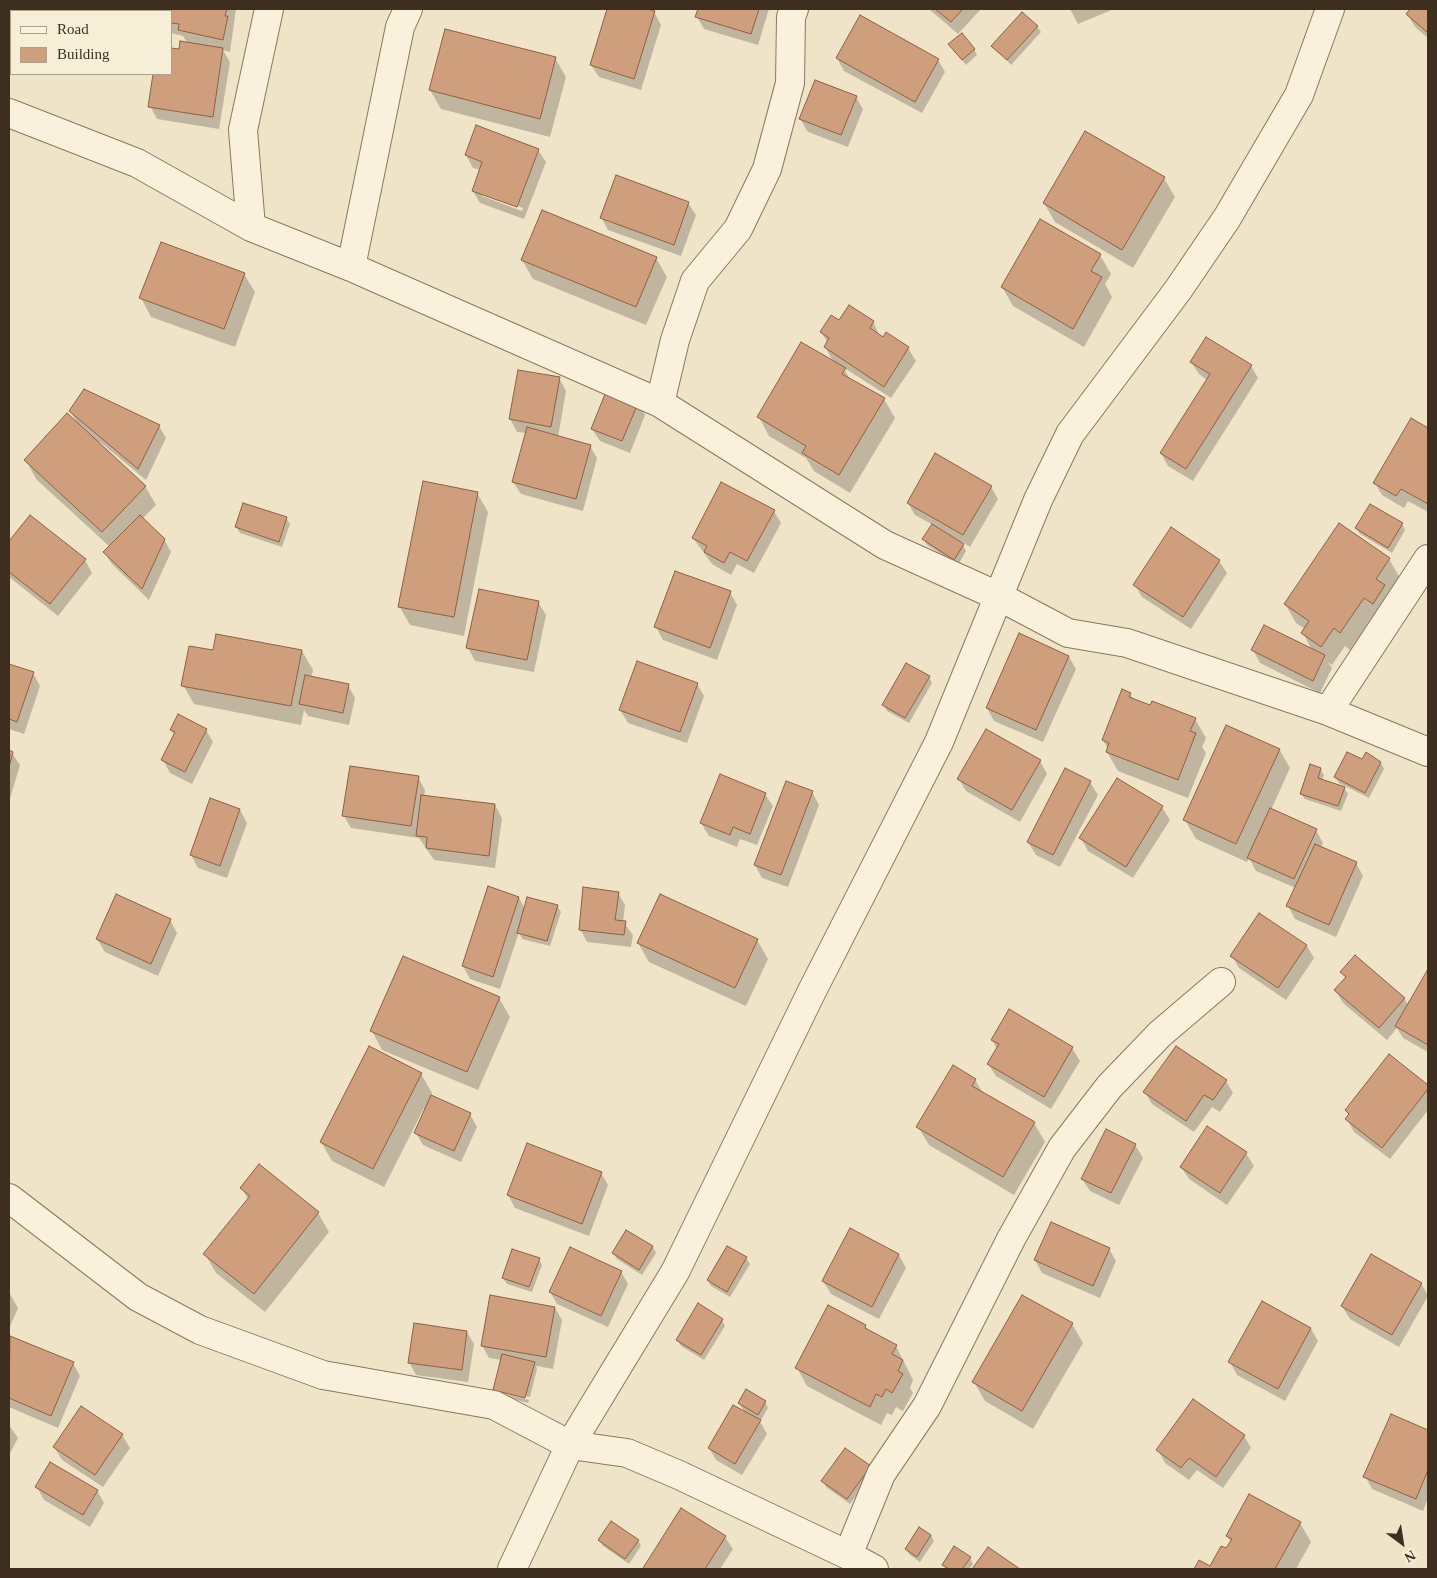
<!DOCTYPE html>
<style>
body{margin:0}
#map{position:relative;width:1437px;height:1578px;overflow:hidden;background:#f0e4c8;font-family:Georgia,serif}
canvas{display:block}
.frame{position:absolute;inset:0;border:10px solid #3d2e20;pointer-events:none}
.legend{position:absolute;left:10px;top:10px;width:162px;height:65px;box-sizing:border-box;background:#f7eed8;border:1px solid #ada18e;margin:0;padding:6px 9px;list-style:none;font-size:15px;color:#3d2e20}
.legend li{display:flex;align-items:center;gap:10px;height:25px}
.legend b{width:25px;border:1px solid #ada18e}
.north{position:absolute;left:1377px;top:1518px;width:50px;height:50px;-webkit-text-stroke:4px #f7eed8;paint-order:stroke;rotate:149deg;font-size:14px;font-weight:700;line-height:20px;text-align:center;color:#3d2e20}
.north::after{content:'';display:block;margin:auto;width:18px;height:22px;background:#3d2e20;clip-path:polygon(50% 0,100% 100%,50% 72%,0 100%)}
</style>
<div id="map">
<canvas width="1437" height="1578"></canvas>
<div class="frame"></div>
<ul class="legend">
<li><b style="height:6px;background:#faf1dc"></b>Road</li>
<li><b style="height:14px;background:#cf9f7d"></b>Building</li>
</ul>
<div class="north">N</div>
</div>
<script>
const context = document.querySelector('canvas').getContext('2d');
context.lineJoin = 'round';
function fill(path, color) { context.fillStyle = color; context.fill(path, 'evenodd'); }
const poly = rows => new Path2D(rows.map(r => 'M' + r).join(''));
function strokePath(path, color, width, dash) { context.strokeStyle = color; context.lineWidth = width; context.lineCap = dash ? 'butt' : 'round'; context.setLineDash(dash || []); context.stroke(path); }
const shadow = poly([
 [100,9,164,9,163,11,108,11],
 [164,9,236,9,230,52,223,50,230,62,219,129,157,119,150,106,155,74,171,74,180,51,188,44,183,36,171,33,171,11,166,11],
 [608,9,643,9,654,12,661,25,641,90,599,77,591,65],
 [699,9,769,9,758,45,704,29,697,17],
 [929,9,981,9,958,34],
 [1070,9,1114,9,1078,24],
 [1412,9,1428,9,1428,38,1415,27,1407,14],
 [1037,26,1041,32,1011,65,993,46],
 [950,45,974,49,977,55,966,65],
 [555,58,566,77,550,137,441,109,430,90],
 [837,58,938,60,945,72,922,113,844,71],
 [856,97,863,109,848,147,808,132,800,119],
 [538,150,546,162,524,219,480,203,473,191,480,170,473,168,466,155],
 [482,193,523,208,522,211,482,196],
 [1164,178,1175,197,1133,268,1055,222,1044,203],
 [688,203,696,215,681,256,608,230,601,217],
 [1100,255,1111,274,1105,284,1112,297,1084,347,1013,306,1002,287],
 [656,258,667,277,646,325,533,279,522,260],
 [244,274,255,292,235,347,151,317,141,298],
 [840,321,873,322,880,336,884,339,886,334,908,348,916,361,891,398,843,367,851,381,884,399,895,418,850,493,814,471,806,458,769,436,759,417,834,363,825,347,828,343,821,332],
 [1191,362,1251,366,1258,378,1193,481,1168,466,1161,453,1207,380,1199,374],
 [559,378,566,391,558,437,590,446,597,458,583,511,521,494,513,482,527,433,517,432,510,419],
 [638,402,645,415,630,453,600,441,592,429],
 [70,411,159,426,166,438,146,480,100,442,98,444,145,486,156,505,142,519,164,539,171,552,149,600,112,564,104,552,110,547,36,479,26,460,78,424],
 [1411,420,1428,429,1428,512,1408,501,1404,508,1382,495,1375,483],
 [991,487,998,499,970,547,961,541,966,551,958,565,927,545,924,539,933,525,915,515,908,503],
 [477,493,488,512,464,636,410,625,399,606],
 [774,511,781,523,754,573,737,564,731,575,712,564,693,538],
 [30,517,85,560,92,573,58,616,9,577,9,543],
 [286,518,290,524,282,547,240,533,236,527],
 [1402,524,1405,530,1392,553,1360,534,1356,528],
 [1389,559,1400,578,1351,651,1345,646,1332,665,1328,662,1332,668,1320,693,1260,663,1253,650,1312,650,1303,633,1305,629,1296,623,1285,604],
 [1219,561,1227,573,1191,629,1142,597,1135,585],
 [730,592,737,605,717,660,663,640,656,627],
 [538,602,546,615,534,672,475,661,468,648],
 [302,651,313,670,311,678,348,685,355,698,349,725,308,716,304,710,301,725,194,704,183,685,214,652],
 [1069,657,1076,669,1043,742,994,721,987,708],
 [9,665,33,673,40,686,24,734,9,729],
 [929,677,932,683,909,723,887,711,884,705],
 [697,684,704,696,687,743,628,723,620,710],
 [1130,694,1134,700,1195,719,1206,738,1202,747,1206,753,1188,798,1118,771,1107,752,1108,749,1103,740],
 [171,730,206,730,213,742,192,784,170,773,163,760,175,736],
 [1279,749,1290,768,1271,810,1316,830,1323,843,1321,848,1356,863,1363,876,1336,937,1295,919,1288,906,1296,888,1256,871,1249,858,1247,862,1196,839,1185,820],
 [9,752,12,753,20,765,9,802],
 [1366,753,1381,763,1384,769,1369,798,1339,783,1335,777,1362,761],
 [1040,761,1047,774,1020,822,966,791,959,779],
 [1320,769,1324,775,1322,780,1344,788,1348,794,1341,811,1305,799,1301,794],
 [418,777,425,790,424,797,495,805,502,818,495,868,434,860,419,838,351,828,344,816],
 [1090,782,1098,795,1060,867,1036,855,1028,842],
 [812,792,819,805,788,887,762,878,755,865],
 [765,794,773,806,757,845,740,839,737,847,709,836,701,823],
 [211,800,240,810,247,823,227,878,198,868,191,855],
 [1162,807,1170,820,1133,878,1088,851,1081,838],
 [618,893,625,905,623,922,633,935,631,947,587,942,580,929],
 [519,898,525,909,557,906,561,912,550,946,522,939,519,932,500,989,470,979,463,966],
 [170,920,177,933,158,976,105,952,97,939],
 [757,940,768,959,746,1006,649,962,638,943],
 [1307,946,1314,958,1286,1000,1239,968,1232,956],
 [1428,971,1428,1052,1403,1038,1397,1028,1387,1040,1343,1003,1336,991,1346,979,1342,972,1404,998,1408,1005],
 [499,998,510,1017,478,1090,382,1050,372,1031],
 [1009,1011,1072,1048,1080,1061,1051,1109,996,1076,988,1064,997,1049,992,1040],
 [1389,1056,1428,1086,1428,1110,1390,1159,1354,1132,1347,1119,1349,1116,1346,1110],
 [421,1074,432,1093,430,1096,470,1114,477,1127,461,1162,423,1145,416,1133,426,1109,424,1108,384,1187,332,1161,321,1142],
 [975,1080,983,1093,1034,1123,1045,1142,1014,1195,929,1145,918,1127],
 [1226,1081,1233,1093,1220,1112,1212,1107,1194,1132,1152,1104,1145,1092],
 [1207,1128,1246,1153,1254,1166,1227,1205,1189,1179,1181,1167],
 [1135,1145,1143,1158,1119,1205,1090,1191,1082,1179],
 [259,1166,318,1213,329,1232,265,1312,216,1273,205,1254,248,1200,242,1188],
 [601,1173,608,1185,589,1236,515,1208,508,1195],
 [850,1230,899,1255,906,1268,879,1319,831,1294,823,1281],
 [627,1232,653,1247,656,1253,642,1275,617,1259,613,1253],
 [1109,1249,1116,1261,1100,1298,1042,1273,1035,1260],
 [746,1258,750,1264,730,1297,711,1286,708,1280],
 [539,1259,542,1265,532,1292,507,1284,503,1278],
 [621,1272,628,1284,608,1327,557,1304,550,1292],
 [1421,1283,1428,1296,1399,1347,1350,1319,1342,1306],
 [9,1292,18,1308,9,1329],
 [555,1308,562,1320,553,1369,536,1366,537,1369,530,1397,497,1389,497,1392,529,1400,528,1403,498,1395,494,1389,502,1360,489,1358,482,1345],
 [722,1320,725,1326,704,1360,681,1346,677,1340],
 [1072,1324,1083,1343,1033,1429,985,1401,974,1382],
 [865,1326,869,1331,896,1346,913,1380,910,1388,913,1393,903,1411,896,1407,892,1415,887,1413,881,1425,807,1386,797,1368],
 [1311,1329,1318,1341,1285,1401,1237,1375,1230,1362],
 [467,1332,474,1344,468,1382,416,1375,409,1362],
 [10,1337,73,1363,80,1376,58,1428,9,1407],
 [765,1402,768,1408,761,1420,758,1418,767,1434,742,1475,716,1460,709,1448,745,1413,739,1403],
 [81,1408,122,1435,130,1448,103,1487,62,1460,54,1447],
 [1392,1415,1428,1431,1428,1498,1423,1511,1372,1489,1365,1476],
 [9,1425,18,1438,9,1455],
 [1244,1436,1251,1448,1223,1488,1197,1470,1189,1480,1165,1463,1158,1450],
 [846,1450,873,1473,850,1504,826,1487,823,1481],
 [37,1487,97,1490,104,1503,90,1527,44,1500],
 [1300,1523,1311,1542,1296,1569,1196,1569,1200,1562,1211,1568,1231,1542,1227,1536],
 [931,1535,934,1541,920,1562,910,1555,906,1549],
 [725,1537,733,1549,720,1569,644,1568],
 [638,1540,641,1546,629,1564,603,1546,600,1541],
 [970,1558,973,1564,969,1569,946,1569,943,1565]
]);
const building = poly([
 [130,9,153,9,153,11,130,9],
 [165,9,227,9,225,16,228,16,223,40,178,30,179,24,171,23,171,11,164,11,165,9],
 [607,9,647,9,655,11,634,79,590,65,607,9],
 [698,9,759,9,751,34,695,17,698,9],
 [935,9,963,9,951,22,935,9],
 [1410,9,1428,9,1428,33,1406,14,1410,9],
 [1022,12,1038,26,1007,60,991,46,1022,12],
 [860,15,939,59,915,102,836,58,860,15],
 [445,29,556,57,540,119,429,90,445,29],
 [962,33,975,49,962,60,948,44,962,33],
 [180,41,223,48,213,117,148,107,153,74,171,74,171,48,179,49,180,41],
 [815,80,857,96,841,135,799,119,815,80],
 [476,125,539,149,517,207,472,191,482,162,465,155,476,125],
 [1085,131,1165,177,1122,250,1043,203,1085,131],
 [616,175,689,202,674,245,600,218,616,175],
 [542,210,657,257,636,307,521,260,542,210],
 [1040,219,1101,254,1091,271,1102,277,1073,329,1001,287,1040,219],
 [161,242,245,273,224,329,139,298,161,242],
 [849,305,874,321,870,328,883,337,886,332,909,347,884,387,824,347,829,338,820,332,831,315,839,320,849,305],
 [1206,337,1252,365,1186,469,1160,453,1210,374,1190,362,1206,337],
 [801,342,846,368,842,374,885,398,839,475,802,453,806,446,757,417,801,342],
 [518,370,560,377,551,427,509,419,518,370],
 [84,389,160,425,138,469,69,411,84,389],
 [607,389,639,401,622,441,591,429,607,389],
 [67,413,146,486,102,532,24,460,67,413],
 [1411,418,1428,428,1428,504,1401,489,1396,496,1373,483,1411,418],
 [527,427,591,445,576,499,512,482,527,427],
 [935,453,992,486,963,535,907,503,935,453],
 [423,481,478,492,454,617,398,607,423,481],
 [721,482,775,510,747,561,730,552,724,563,704,552,707,546,692,538,721,482],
 [243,503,287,517,279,542,235,527,243,503],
 [1370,504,1403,523,1388,548,1355,528,1370,504],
 [30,515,86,559,50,604,9,572,9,541,30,515],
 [140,515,165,539,142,589,103,552,140,515],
 [1339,523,1390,558,1376,579,1385,585,1373,604,1364,598,1340,633,1334,628,1321,647,1301,633,1309,621,1284,604,1339,523],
 [932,524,964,544,954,560,922,539,932,524],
 [1171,527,1220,560,1183,617,1133,585,1171,527],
 [675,571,731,591,710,648,654,627,675,571],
 [479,589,539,601,527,660,466,648,479,589],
 [1264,625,1325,655,1313,681,1251,650,1264,625],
 [1019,633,1069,656,1036,730,986,708,1019,633],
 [216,634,302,650,291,706,181,686,189,646,213,650,216,634],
 [637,661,698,683,680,732,619,710,637,661],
 [906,663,930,676,905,718,882,705,906,663],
 [9,664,34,672,17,722,9,719,9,664],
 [305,675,349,684,343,713,299,704,305,675],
 [1122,689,1131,693,1129,697,1150,705,1152,701,1196,718,1190,731,1196,733,1178,780,1106,752,1109,743,1102,740,1122,689],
 [178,714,207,729,185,772,161,760,175,732,170,730,178,714],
 [1226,725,1280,749,1236,844,1183,820,1226,725],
 [986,729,1041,760,1012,810,957,779,986,729],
 [9,750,13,752,9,767,9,750],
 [1347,752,1362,759,1366,752,1381,762,1365,793,1334,777,1347,752],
 [1310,764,1321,768,1318,778,1345,787,1338,806,1300,794,1310,764],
 [350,766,419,776,411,826,342,816,350,766],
 [1065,768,1091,781,1053,855,1027,842,1065,768],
 [720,774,766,793,750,834,733,827,730,835,700,823,720,774],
 [1117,778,1163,806,1126,867,1079,838,1117,778],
 [786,781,813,791,781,875,754,865,786,781],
 [421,795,495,804,489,856,426,848,427,837,416,836,421,795],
 [210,798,240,809,220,866,190,855,210,798],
 [1270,808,1317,829,1294,879,1247,858,1270,808],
 [1315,844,1357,862,1329,925,1286,906,1315,844],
 [488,886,519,897,493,977,462,966,488,886],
 [583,887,619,892,615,920,626,921,624,935,579,930,583,887],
 [116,894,171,919,151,964,96,939,116,894],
 [660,894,758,939,735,988,637,943,660,894],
 [527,897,558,905,547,941,517,933,527,897],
 [1259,913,1307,945,1278,988,1230,956,1259,913],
 [1355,955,1405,998,1379,1028,1334,990,1346,977,1340,972,1355,955],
 [403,956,500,997,467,1072,370,1031,403,956],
 [1428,969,1428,1045,1395,1026,1428,969],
 [1009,1009,1073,1047,1044,1097,987,1064,999,1044,991,1040,1009,1009],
 [369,1046,422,1073,373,1169,320,1142,369,1046],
 [1176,1046,1227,1080,1213,1100,1204,1095,1186,1121,1143,1092,1176,1046],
 [1389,1054,1428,1085,1428,1089,1382,1148,1345,1119,1349,1114,1345,1110,1389,1054],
 [953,1065,976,1079,972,1086,1035,1122,1003,1177,916,1127,953,1065],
 [431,1095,471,1113,454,1151,414,1133,431,1095],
 [1207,1126,1247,1152,1220,1193,1180,1167,1207,1126],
 [1106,1129,1136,1144,1111,1193,1081,1179,1106,1129],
 [527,1143,602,1172,582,1224,507,1195,527,1143],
 [259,1164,319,1212,254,1294,203,1254,250,1196,240,1188,259,1164],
 [1051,1222,1110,1248,1093,1286,1034,1260,1051,1222],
 [850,1228,899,1254,872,1307,822,1281,850,1228],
 [626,1230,653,1246,639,1270,612,1253,626,1230],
 [727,1246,747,1257,727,1292,707,1280,727,1246],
 [570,1247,622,1271,601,1316,549,1292,570,1247],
 [512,1249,540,1258,529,1287,502,1278,512,1249],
 [1371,1254,1422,1283,1392,1335,1341,1306,1371,1254],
 [490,1295,555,1307,546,1357,481,1346,490,1295],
 [1022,1295,1073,1323,1022,1411,972,1382,1022,1295],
 [1262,1301,1311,1328,1278,1389,1228,1362,1262,1301],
 [698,1303,723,1319,701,1355,676,1340,698,1303],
 [828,1305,866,1325,865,1328,897,1345,892,1354,903,1360,898,1371,903,1374,892,1393,886,1389,882,1397,876,1394,870,1407,795,1368,828,1305],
 [414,1323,467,1331,462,1370,408,1363,414,1323],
 [10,1336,74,1362,51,1416,9,1398,10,1336],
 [502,1354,535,1362,525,1398,493,1390,502,1354],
 [746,1389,766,1401,758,1415,738,1403,746,1389],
 [1193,1399,1245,1435,1216,1477,1189,1458,1181,1468,1156,1450,1193,1399],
 [733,1405,761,1420,735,1464,708,1448,733,1405],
 [81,1406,123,1434,95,1475,53,1447,81,1406],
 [1391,1414,1428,1430,1428,1470,1416,1499,1363,1477,1391,1414],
 [845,1448,871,1466,847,1499,821,1481,845,1448],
 [50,1462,98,1490,83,1515,35,1487,50,1462],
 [1249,1494,1301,1522,1275,1569,1194,1569,1199,1560,1210,1566,1221,1546,1226,1548,1232,1539,1226,1536,1249,1494],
 [681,1508,726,1536,705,1569,645,1569,643,1568,681,1508],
 [611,1521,639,1540,625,1559,598,1540,611,1521],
 [919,1527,931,1535,917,1557,905,1549,919,1527],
 [954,1546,971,1557,962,1569,949,1569,942,1565,954,1546],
 [988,1547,1020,1569,972,1569,988,1547]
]);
const minor = poly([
 [9,113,137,163,251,227,351,267,660,403,885,545,1000,597,1068,633,1127,643,1328,711,1428,752],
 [251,227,243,130,269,9],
 [351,267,400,27,408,9],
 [660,403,675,340,695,281,738,229,767,169,790,83,791,17,794,9],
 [1328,711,1428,559],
 [9,1198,138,1297,200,1330,323,1375,494,1405,570,1445,627,1453,679,1475,848,1555,874,1569],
 [848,1555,881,1474,927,1406,1011,1239,1062,1148,1109,1087,1160,1034,1221,982],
 [512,1569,570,1445,675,1272,812,991,939,742,1038,500,1070,434,1178,290,1227,218,1299,95,1330,9]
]);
fill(shadow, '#0003');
fill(building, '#cf9f7d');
strokePath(building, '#8d5f41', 1);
strokePath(minor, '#8d765c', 30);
strokePath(minor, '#faf1dc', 28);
</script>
